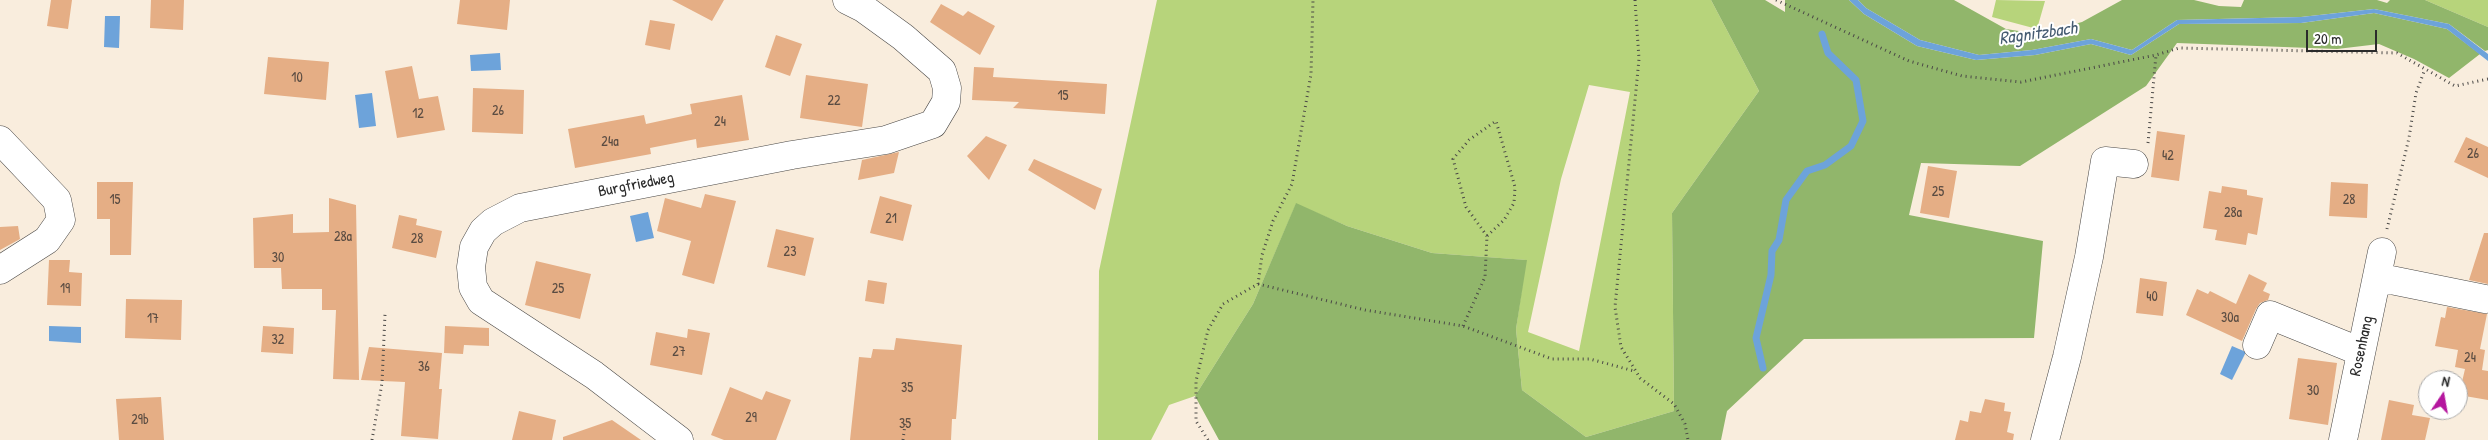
<!DOCTYPE html>
<style>
body{margin:0}
#map{position:relative;width:2488px;height:440px;overflow:hidden;background:#f9eddd;font-family:"Patrick Hand",sans-serif}
canvas{display:block}
.north{position:absolute;left:2418px;top:370px;width:50px;height:50px;box-sizing:border-box;background:#fff;border:1px solid #aaa;border-radius:50%;rotate:12deg;font-size:14px;font-weight:700;line-height:20px;text-align:center;color:#2b2b2b}
.north::after{content:'';display:block;margin:auto;width:18px;height:22px;background:#b5179e;clip-path:polygon(50% 0,100% 100%,50% 72%,0 100%)}
.scale{position:absolute;left:2306px;top:30px;width:71px;height:22px;box-sizing:border-box;border:2px solid #2b2b2b;border-top:0;padding-left:6px;font-size:15px;line-height:18px;white-space:nowrap;color:#2b2b2b;-webkit-text-stroke:4px #fff;paint-order:stroke}
</style>
<div id="map">
<canvas width="2488" height="440"></canvas>
<div class="north">N</div>
<div class="scale">20 m</div>
</div>
<script>
const context = document.querySelector('canvas').getContext('2d');
context.lineJoin = 'round';
function fill(path, color) { context.fillStyle = color; context.fill(path, 'evenodd'); }
const poly = rows => new Path2D(rows.map(r => 'M' + r).join(''));
function strokePath(path, color, width, dash) { context.strokeStyle = color; context.lineWidth = width; context.lineCap = dash ? 'butt' : 'round'; context.setLineDash(dash || []); context.stroke(path); }
function drawText(font, color, halo, rows, align = 'center') {
  context.font = font + ' "Patrick Hand",sans-serif'; context.lineWidth = 4; context.setLineDash([]); context.textBaseline = 'middle'; context.strokeStyle = halo; context.fillStyle = color; for (const [text, x, y, turn = 0] of rows) {
    context.save(); context.translate(x, y); context.rotate((+turn || 0) * Math.PI / 180); context.textAlign = isNaN(turn) ? turn : align; if (halo) context.strokeText(text, 0, 0); context.fillText(text, 0, 0); context.restore();
  }
}
const green = poly([
 [1157,0,1711,0,1759,91,1672,213,1674,411,1586,437,1522,390,1516,329,1526,260,1432,253,1347,226,1296,204,1253,304,1195,396,1169,405,1151,440,1098,440,1099,271],
 [1589,85,1630,92,1579,351,1528,332,1561,179],
 [1996,0,2045,1,2037,29,1992,17],
 [2425,0,2488,0,2488,27]
]);
const forest = poly([
 [1711,0,1765,0,1785,12,1785,0,1849,0,1864,14,1917,46,1976,60,2035,55,2091,44,2131,55,2179,24,2301,23,2374,13,2447,29,2480,54,2449,78,2414,59,2379,44,2337,49,2177,43,2146,86,2020,166,1921,163,1909,215,2043,241,2034,338,1804,339,1727,411,1721,440,1219,440,1195,396,1253,304,1296,203,1347,226,1432,253,1527,260,1516,329,1522,390,1586,437,1674,411,1672,213,1759,91],
 [1858,0,1954,0,2006,29,2038,34,2082,22,2122,0,2194,0,2219,6,2241,7,2244,0,2377,0,2387,3,2390,0,2425,0,2488,27,2488,50,2485,51,2449,24,2374,9,2301,17,2177,20,2132,50,2091,39,2032,50,1979,55,1920,40,1866,8]
]);
const water = poly([
 [1849,0,1858,0,1866,8,1920,40,1979,55,2032,50,2091,39,2132,50,2177,20,2301,17,2374,9,2449,24,2488,54,2488,61,2447,29,2374,13,2301,23,2179,24,2131,55,2091,44,2035,55,1976,60,1917,46,1864,14],
 [105,16,120,16,119,48,104,47],
 [500,53,501,70,471,71,470,55],
 [372,93,376,126,359,128,355,95],
 [648,212,654,238,636,242,630,216],
 [49,326,81,327,81,343,49,341],
 [2232,346,2246,352,2232,380,2220,374]
]);
const stream = poly([
 [1763,368,1756,338,1771,275,1772,251,1779,240,1786,200,1807,171,1825,165,1851,146,1863,121,1856,80,1828,53,1822,34]
]);
const building = poly([
 [51,0,72,0,68,29,47,26],
 [151,0,184,0,183,30,150,28],
 [460,0,510,0,507,30,457,24],
 [672,0,724,0,712,21],
 [941,4,963,16,968,11,995,26,980,55,930,22],
 [650,20,675,24,670,50,645,45],
 [776,35,802,44,790,76,765,67],
 [268,57,329,62,326,100,264,94],
 [412,66,419,99,438,96,445,130,397,138,385,71],
 [974,67,994,68,993,77,1107,84,1105,114,1013,108,1019,102,972,100],
 [806,75,868,84,862,127,800,118],
 [473,88,524,90,523,134,472,132],
 [742,95,749,140,697,148,696,139,650,148,651,154,575,168,568,129,644,115,646,124,692,114,690,104],
 [2157,131,2185,135,2179,181,2151,177],
 [986,136,1007,145,989,180,967,156],
 [2466,137,2488,147,2488,178,2454,162],
 [899,152,894,173,858,180,862,160],
 [1034,159,1102,189,1095,210,1028,170],
 [1928,166,1957,171,1949,218,1920,213],
 [97,182,133,182,131,255,110,255,110,219,97,219],
 [2331,182,2368,184,2367,218,2329,216],
 [2222,186,2247,190,2247,195,2263,198,2257,235,2248,233,2246,245,2215,240,2217,230,2203,228,2209,191,2221,193],
 [705,194,736,201,714,284,682,275,691,241,657,231,665,198,701,208],
 [880,196,912,205,903,241,870,233],
 [329,198,356,205,359,380,333,379,336,310,322,310,322,289,282,289,281,268,254,268,253,218,293,214,293,233,329,232],
 [399,215,417,219,416,225,442,231,436,258,392,248],
 [18,226,20,239,0,250,0,227],
 [776,229,814,238,805,276,767,267],
 [2484,233,2488,233,2488,284,2469,280],
 [49,260,70,260,69,272,82,273,81,306,47,305],
 [536,261,591,274,580,319,525,305],
 [2249,274,2267,283,2263,291,2270,294,2268,300,2260,303,2256,309,2242,341,2186,315,2197,289,2208,294,2210,291,2236,304],
 [2140,278,2167,282,2163,316,2136,313],
 [868,280,887,283,884,304,865,301],
 [126,299,182,300,181,340,125,338],
 [2447,307,2487,314,2480,349,2485,350,2482,370,2488,371,2488,400,2459,395,2465,369,2455,367,2458,350,2435,346,2441,317,2445,318],
 [263,326,294,328,293,354,261,352],
 [445,326,489,328,489,346,464,345,463,354,444,353],
 [688,329,710,333,702,375,650,365,656,332,687,338],
 [896,338,962,345,956,419,952,419,951,440,850,440,859,357,871,358,873,349,894,350],
 [369,347,442,353,439,389,442,389,438,439,401,436,405,382,361,380],
 [2298,358,2337,363,2328,425,2289,419],
 [730,387,762,400,766,391,791,400,776,440,724,440,711,435],
 [161,397,164,440,119,440,116,399],
 [1985,399,2005,403,2004,411,2011,412,2007,432,2014,434,2013,440,1955,440,1960,420,1968,422,1970,411,1981,413],
 [2389,400,2414,405,2412,415,2430,418,2425,440,2381,440],
 [519,411,556,420,552,440,512,440],
 [612,420,641,440,563,440,563,437]
]);
const path = poly([
 [1635,0,1639,59,1615,307,1621,347,1640,378,1674,404,1685,424,1688,440],
 [1776,0,1909,61,1962,76,2021,82,2156,55,2179,48,2397,53,2455,86,2488,79],
 [2148,143,2156,55],
 [2387,229,2409,138,2416,93,2425,69],
 [1258,284,1365,310,1463,326,1552,359,1590,359,1634,371],
 [1463,326,1485,277,1487,236,1504,220,1514,203,1515,187,1496,121,1469,140,1453,159,1466,207,1487,236],
 [372,440,382,383,385,314],
 [903,440,905,424],
 [1208,440,1196,421,1196,381,1208,330,1223,304,1258,284,1262,255,1273,221,1292,184,1311,74,1313,0]
]);
const minor = poly([
 [0,140,57,200,61,220,47,240,0,270],
 [2376,282,2391,280,2485,299],
 [2257,345,2270,315,2349,347,2361,353],
 [679,440,594,375,481,301,473,287,471,267,474,247,483,231,493,222,520,208,792,155,886,140,933,124,946,102,947,88,942,71,903,37,863,8,847,0],
 [2045,440,2067,357,2089,257,2105,161,2134,164],
 [2343,440,2382,252]
]);
const numberNames = [
 ["10",297,78],
 ["15",1063,96],
 ["22",834,101],
 ["26",498,111],
 ["12",418,114],
 ["24",720,122],
 ["24a",610,142],
 ["26",2473,154],
 ["42",2168,156],
 ["25",1938,192],
 ["15",115,200],
 ["28",2349,200],
 ["28a",2233,213],
 ["21",891,219],
 ["28a",343,237],
 ["28",417,239],
 ["23",790,252],
 ["30",278,258],
 ["19",65,289],
 ["25",558,289],
 ["40",2152,297],
 ["30a",2230,318],
 ["17",153,319],
 ["32",278,340],
 ["27",679,352],
 ["24",2470,358],
 ["36",424,367],
 ["35",907,388],
 ["30",2313,391],
 ["29",751,418],
 ["29b",140,420],
 ["35",905,424]
];
const streetNames = [
 ["Burgfriedweg",636,185,-11],
 ["Rosenhang",2362,346,-78]
];
const waterNames = [
 ["Ragnitzbach",2038,34,-8]
];
fill(green, '#b7d47b');
fill(forest, '#91b66b');
fill(water, '#6da3da');
strokePath(stream, '#6da3da', 7);
fill(building, '#e5ae85');
strokePath(minor, '#4a4846', 29);
strokePath(path, '#4a4846', 3, [1, 4]);
strokePath(minor, '#fff', 28);
drawText('14px', '#5a4c42', null, numberNames);
drawText('16px', '#2b2b2b', '#fff', streetNames);
drawText('italic 18px', '#455b71', '#fff', waterNames);
</script>
